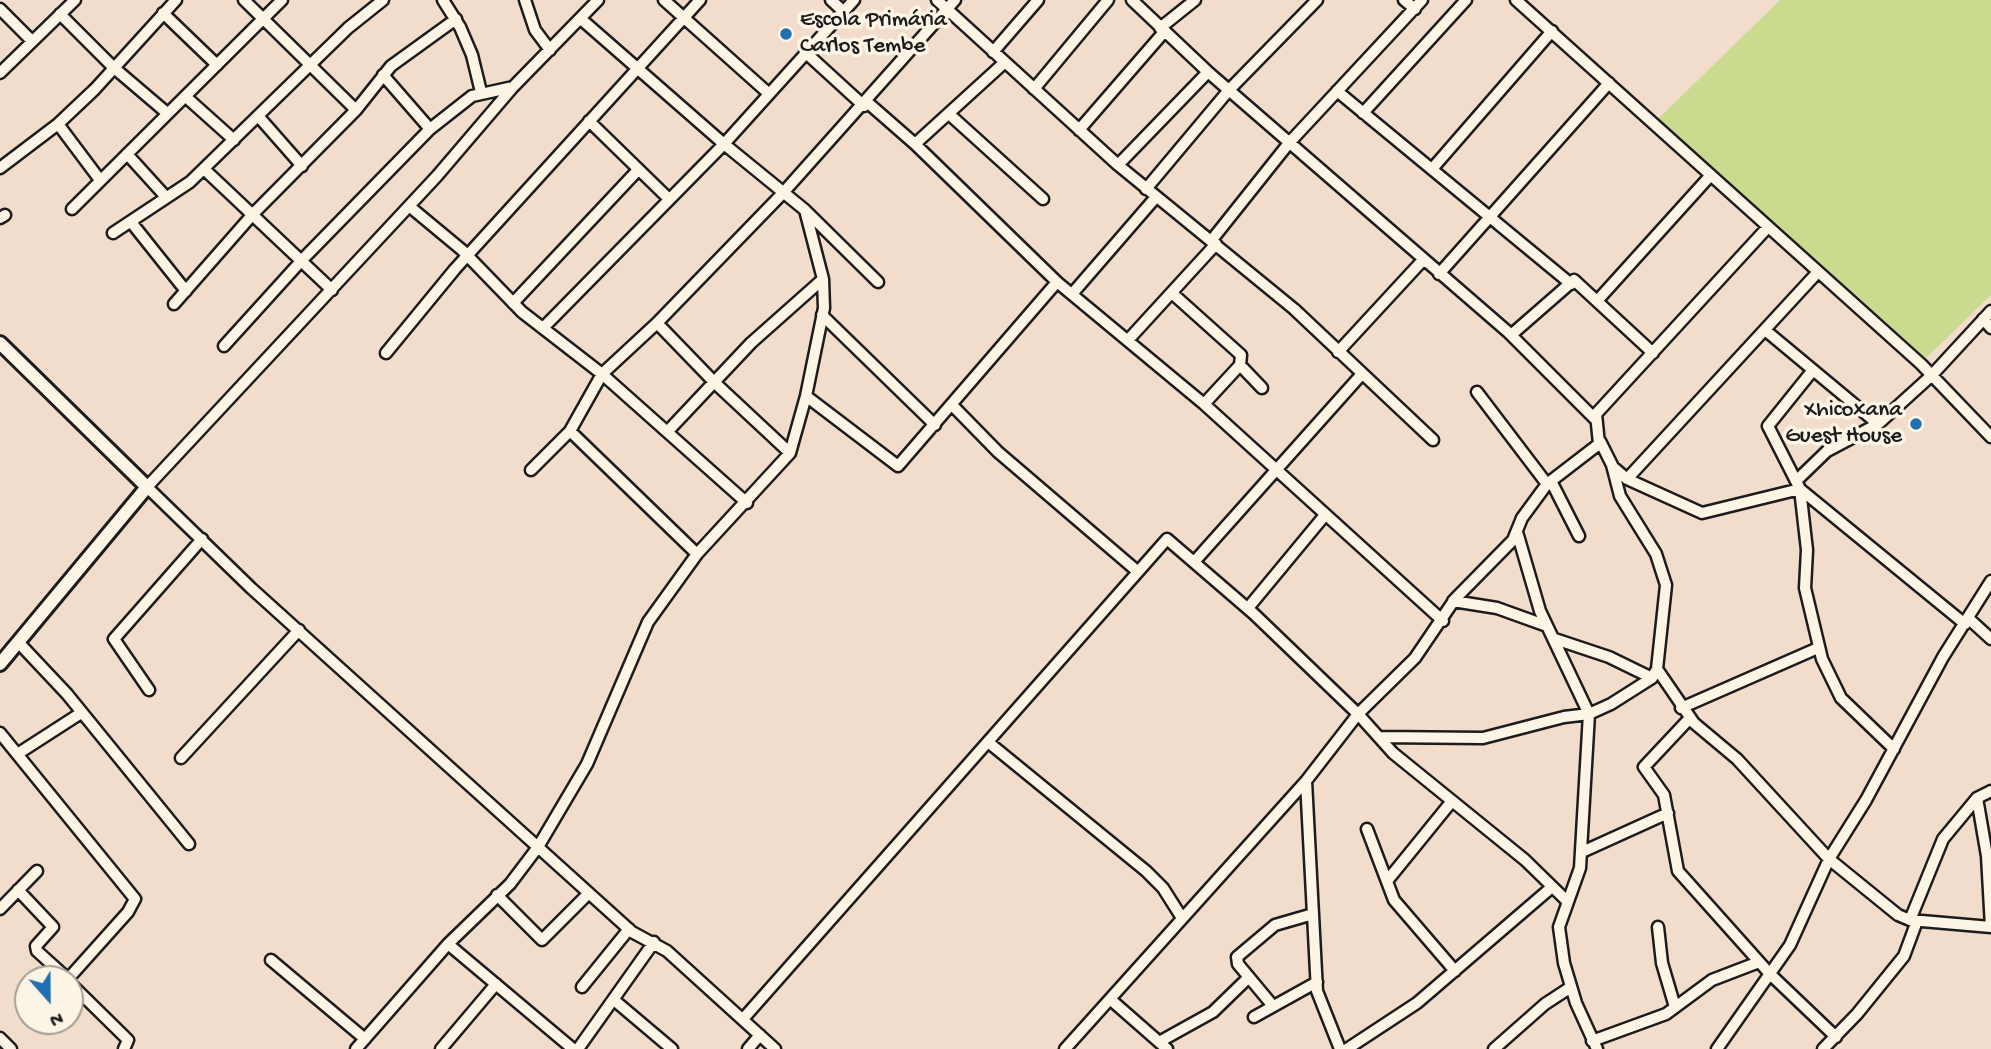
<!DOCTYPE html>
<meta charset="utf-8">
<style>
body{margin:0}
#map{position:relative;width:1991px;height:1049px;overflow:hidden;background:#f2ddcc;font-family:"Gochi Hand",sans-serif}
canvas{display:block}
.north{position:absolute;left:14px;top:965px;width:70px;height:70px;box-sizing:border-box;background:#fcf5e5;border:2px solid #a29e95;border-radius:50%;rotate:159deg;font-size:19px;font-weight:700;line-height:28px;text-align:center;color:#1c1c1c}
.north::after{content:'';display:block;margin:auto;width:24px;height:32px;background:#1f6fb2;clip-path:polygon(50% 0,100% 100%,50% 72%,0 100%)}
</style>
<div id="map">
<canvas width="1991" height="1049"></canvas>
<div class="north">N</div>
</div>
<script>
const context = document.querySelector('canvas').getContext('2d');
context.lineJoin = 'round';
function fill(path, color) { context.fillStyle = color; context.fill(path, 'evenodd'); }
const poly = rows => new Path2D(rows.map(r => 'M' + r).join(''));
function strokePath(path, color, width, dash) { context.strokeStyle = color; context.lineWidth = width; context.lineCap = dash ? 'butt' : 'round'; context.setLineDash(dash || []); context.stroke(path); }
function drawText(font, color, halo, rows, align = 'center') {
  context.font = font + ' "Gochi Hand",sans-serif'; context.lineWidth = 7; context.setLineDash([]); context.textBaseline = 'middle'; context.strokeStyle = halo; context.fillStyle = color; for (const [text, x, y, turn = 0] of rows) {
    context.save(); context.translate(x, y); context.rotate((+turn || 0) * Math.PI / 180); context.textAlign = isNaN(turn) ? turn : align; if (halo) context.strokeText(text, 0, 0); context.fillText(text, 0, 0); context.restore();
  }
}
const green = poly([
 [1780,0,1991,0,1991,295,1926,358,1658,119]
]);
const minor = poly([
 [244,0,356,110],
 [443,0,460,27,472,55,481,92],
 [525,0,535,30,550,50],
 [598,0,513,87,437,176,147,487,251,588,632,932,667,951,775,1049],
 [664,0,767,92],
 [831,0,843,11],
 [937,0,1118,165,1294,309,1433,440],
 [1132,0,1208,72,1508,332,1595,419],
 [1404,0,1415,9],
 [1516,0,1921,364,1991,437],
 [0,9,32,41],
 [163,13,217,65],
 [60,14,113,67,167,113],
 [1160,28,1195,0],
 [805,52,864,106],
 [993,52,1038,0],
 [0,73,75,0],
 [383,75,430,129],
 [1034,89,1108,0],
 [1337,91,1571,284],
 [186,97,234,140],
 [867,102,915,144,1057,282,1204,404,1443,621],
 [1363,113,1466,0],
 [949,114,1043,199],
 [259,117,302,166],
 [589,121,669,199],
 [58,124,100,180],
 [1079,130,1164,32],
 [915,144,1005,62],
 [127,154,166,197],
 [1118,165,1208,72],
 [0,168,58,124,95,89,176,0],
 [204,169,332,290],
 [1432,169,1552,31],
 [1146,189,1229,90,1317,0],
 [409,206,462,250,522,312,602,374,747,503],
 [72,209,282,0],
 [806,211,878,282],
 [0,218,5,215],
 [131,222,186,291],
 [113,233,190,182,348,28,383,0],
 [1211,241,1289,143,1422,0],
 [1439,274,1609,83],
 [1072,294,1156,197],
 [1173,294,1241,355,1240,365,1204,404],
 [1597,301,1710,176],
 [513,303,638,170],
 [174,304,253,214,356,110,391,66,456,19],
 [822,315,935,425],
 [1983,319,1991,328],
 [657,323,715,383,790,453],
 [544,327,724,144,854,0],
 [1765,330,1878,424],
 [1511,335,1574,280,1653,353],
 [1129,339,1216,244],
 [224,346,302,260,430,129,472,96,513,87],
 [1338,352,1423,260],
 [386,353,455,269,700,0],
 [1240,365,1262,388],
 [1813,370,1768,426,1800,489,1807,550,1805,588,1822,659,1841,698,1894,749],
 [1477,392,1547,484],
 [806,396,898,466,1057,282],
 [953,406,998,452,1137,571],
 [570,431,697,554],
 [668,431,751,343,823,279],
 [1600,441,1613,467,1627,479,1702,513,1800,489,1965,624],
 [531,470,570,431,602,374,657,323,782,194,955,0],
 [1627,479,1817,273],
 [1551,481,1579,536],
 [1796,481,1827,451,1878,424,1932,375,1991,311],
 [1517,532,1540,611,1589,714,1580,868,1559,927,1564,963,1576,1003,1597,1049],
 [1194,562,1361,375],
 [1453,601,1497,608,1547,626],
 [1248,608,1325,515],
 [1968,618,1991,639],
 [1555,639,1609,657,1652,678],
 [19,643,67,694,189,844],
 [1657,669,1694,723,1737,759,1829,859,1898,915,1910,920,1991,927],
 [149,690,114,639,202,539],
 [1681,708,1818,648],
 [1690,718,1644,767,1664,795,1678,871,1770,974,1836,1037],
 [0,733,135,899,128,912,68,979],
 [1379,737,1483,738,1564,717,1589,714,1611,704,1652,678,1657,669,1666,585,1656,554,1620,496,1612,465],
 [988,742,1146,871,1163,888,1182,918],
 [19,753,81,713],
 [181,758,299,630],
 [1306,781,1317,991,1340,1049],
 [1977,798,1987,856,1991,927],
 [1367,829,1394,900,1455,971],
 [1582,852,1668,813],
 [1387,881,1452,801],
 [18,890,53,927,36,946,37,951,68,979],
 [497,895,542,940,589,893],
 [0,909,37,871],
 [1910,920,1943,839,1977,798,1991,791],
 [1658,927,1662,963,1675,1007],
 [448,944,573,1049],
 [271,960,365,1039],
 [70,983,128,1040,124,1049],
 [582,987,629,929],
 [1110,999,1167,1049],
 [614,1000,672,1049],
 [1273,1006,1238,964,1237,957,1275,925,1313,914],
 [1254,1017,1317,982],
 [743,1019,1167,539,1254,614,1358,714,1393,753,1525,860,1567,901],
 [0,1038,11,1049],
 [1592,1041,1666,1014,1712,980,1759,962],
 [1159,1042,1213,1012,1249,977],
 [356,1049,448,944,510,884,538,847,587,764,648,622,697,554,790,453,806,396,824,308,823,279,805,210,724,144,581,19],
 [441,1049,496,984],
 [578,1049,654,942],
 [748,1049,760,1035],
 [1065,1049,1306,781,1358,714,1415,658,1455,599,1513,540,1522,518,1547,484,1599,444,1596,414,1768,227],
 [1347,1049,1417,1003,1552,887],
 [1494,1049,1545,1004,1571,987],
 [1717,1049,1790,945,1829,859,1866,800,1943,657,1991,581],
 [1823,1049,1857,1014,1904,956,1917,921]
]);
const tertiary = poly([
 [0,343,147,487,0,664]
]);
const markers = [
 [786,34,7,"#1f6fb2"],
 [1916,424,7,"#1f6fb2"]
];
const poiNames = [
 ["Escola Primária",800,21],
 ["Carlos Tembe",800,47],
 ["Xhicoxana",1902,411,"right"],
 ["Guest House",1902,437,"right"]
];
fill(green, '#cadb90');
strokePath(minor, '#1c1c1c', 15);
strokePath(tertiary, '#1c1c1c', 18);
strokePath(minor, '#fcf5e5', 10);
strokePath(tertiary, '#fcf5e5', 12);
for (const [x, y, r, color] of markers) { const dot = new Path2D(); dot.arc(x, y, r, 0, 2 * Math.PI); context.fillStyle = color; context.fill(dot); strokePath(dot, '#fcf5e5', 2.5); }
drawText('23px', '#1c1c1c', '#fcf5e5', poiNames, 'left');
</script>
